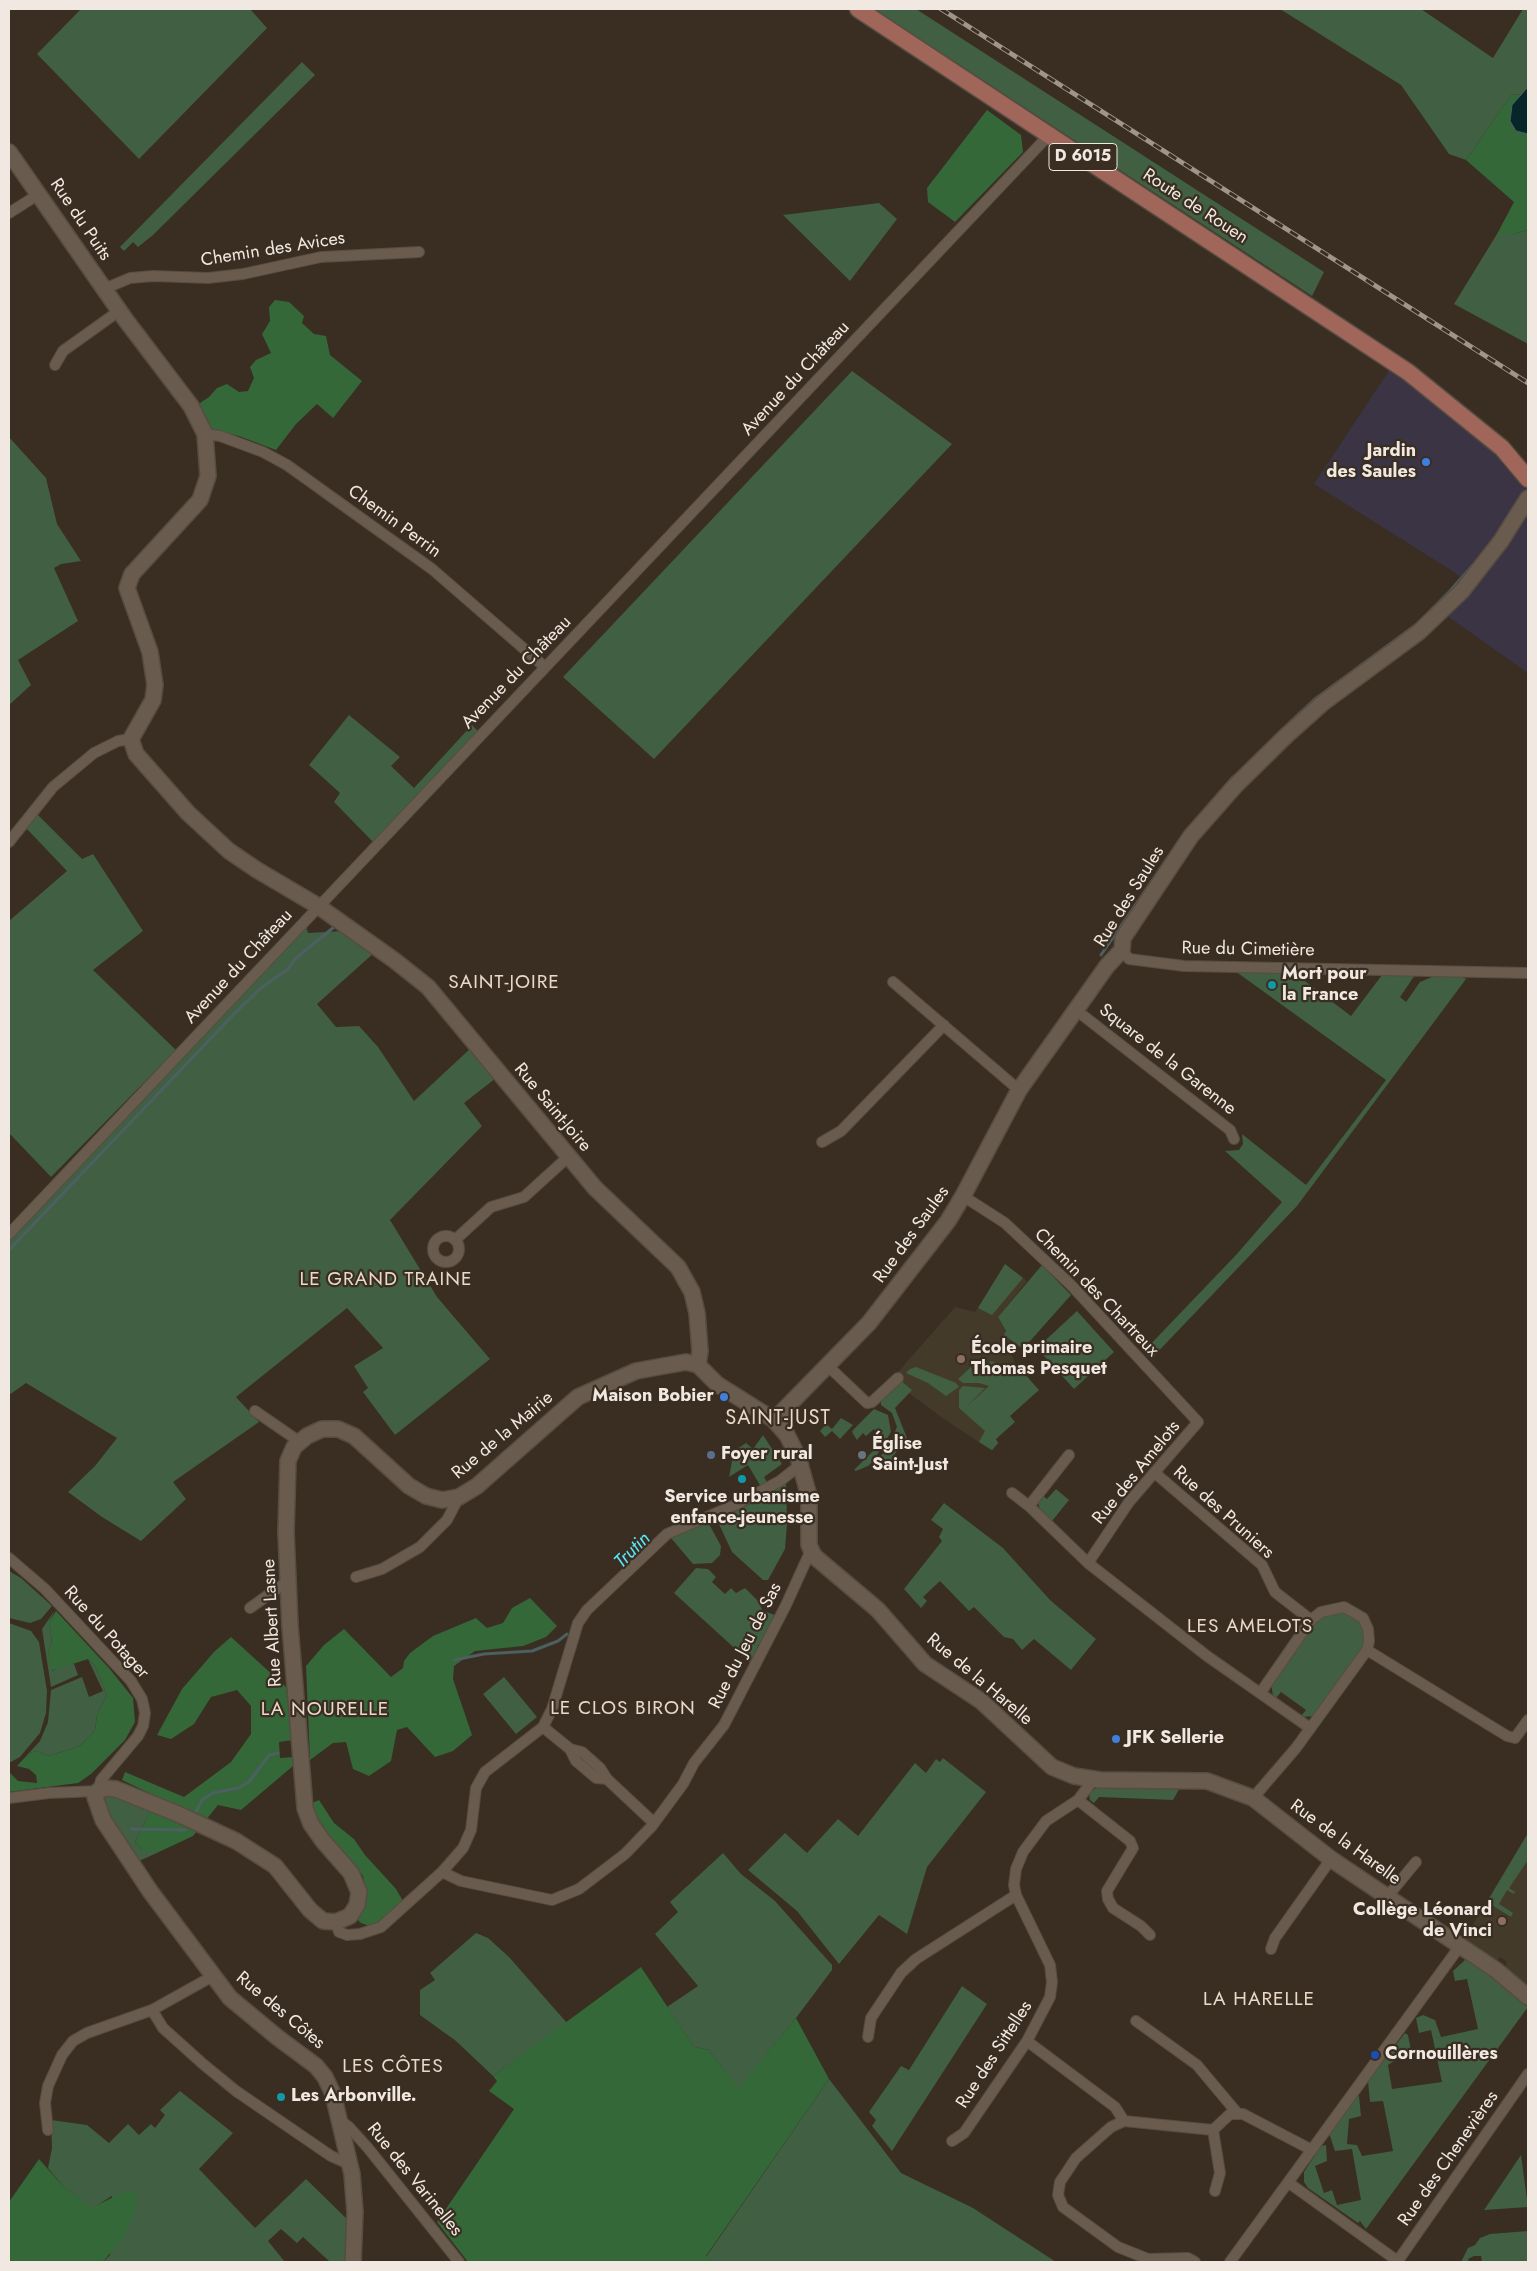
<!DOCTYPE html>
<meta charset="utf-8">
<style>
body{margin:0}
#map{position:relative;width:1537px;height:2271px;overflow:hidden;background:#3a2d21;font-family:Jost,sans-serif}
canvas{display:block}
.frame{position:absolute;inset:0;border:10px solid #f1e9e1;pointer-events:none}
</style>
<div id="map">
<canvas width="1537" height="2271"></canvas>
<div class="frame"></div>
</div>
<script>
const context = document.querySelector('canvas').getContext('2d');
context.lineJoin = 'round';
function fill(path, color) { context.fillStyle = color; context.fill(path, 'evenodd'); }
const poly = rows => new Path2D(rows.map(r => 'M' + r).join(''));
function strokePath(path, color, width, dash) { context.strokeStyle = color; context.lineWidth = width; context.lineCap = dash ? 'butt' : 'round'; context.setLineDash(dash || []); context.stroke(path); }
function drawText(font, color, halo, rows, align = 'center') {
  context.font = font + ' Jost,sans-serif'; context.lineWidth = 4.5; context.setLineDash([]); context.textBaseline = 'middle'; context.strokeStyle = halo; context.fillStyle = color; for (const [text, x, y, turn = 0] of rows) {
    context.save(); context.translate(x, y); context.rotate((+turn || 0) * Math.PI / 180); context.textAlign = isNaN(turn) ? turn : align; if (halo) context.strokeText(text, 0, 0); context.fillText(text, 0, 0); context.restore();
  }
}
const commercial = poly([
 [1394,363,1528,468,1528,673,1447,616,1470,588,1457,574,1314,484]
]);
const education = poly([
 [1005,1264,1027,1281,998,1317,1012,1343,1010,1350,1015,1363,967,1408,999,1443,992,1451,944,1419,891,1380,955,1307,975,1312],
 [1528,1833,1528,1985,1505,1967,1507,1962,1500,1957,1497,1962,1464,1939]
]);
const green = poly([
 [81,9,250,9,267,28,139,159,37,54],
 [874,9,916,9,1324,272,1312,296],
 [1280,9,1421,9,1493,58,1523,9,1528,9,1528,87,1522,94,1511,95,1466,160,1449,154,1401,85],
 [302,62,315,75,153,235,138,247,133,242,124,251,120,247],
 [879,203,897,219,850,281,783,215],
 [1528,230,1528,344,1454,304,1497,234,1513,234],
 [852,371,952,444,654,759,563,677],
 [9,437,46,478,57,524,81,561,61,564,54,568,78,621,18,660,31,685,9,705],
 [349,715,400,757,391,766,414,788,472,725,479,732,373,842,334,802,340,793,309,765],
 [37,814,82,859,93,854,143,931,93,970,176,1050,51,1177,9,1133,9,921,67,871,26,828],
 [306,926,308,933,343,931,375,952,317,1004,336,1027,359,1026,378,1047,414,1101,472,1047,496,1078,464,1103,482,1126,390,1220,437,1297,490,1359,395,1435,363,1392,368,1388,354,1366,383,1348,347,1308,236,1397,259,1422,173,1482,186,1499,141,1541,102,1517,68,1492,95,1466,117,1438,26,1383,9,1395,9,1240],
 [1235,971,1293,972,1351,1016,1382,975,1415,975,1400,997,1406,1002,1420,982,1434,976,1461,976,1466,979,1297,1206,1151,1359,1144,1351,1236,1255,1282,1202,1225,1151,1239,1150,1243,1144,1242,1134,1306,1185,1386,1080],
 [1005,1264,1023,1278,992,1315,978,1308],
 [1042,1265,1071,1295,1023,1349,1004,1335,1006,1331,998,1317],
 [1077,1311,1114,1352,1074,1389,1037,1348],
 [991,1361,997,1363,999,1372,1003,1373,1015,1363,1039,1390,1010,1416,1015,1422,996,1439,998,1443,992,1450,979,1442,985,1431,959,1408,959,1390,963,1386,985,1388,966,1407,989,1386,979,1383,963,1383,958,1379,971,1367,972,1372,979,1374],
 [916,1367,956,1383,959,1387,946,1396,928,1383,906,1373,910,1369],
 [900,1380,912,1390,895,1408,907,1438,894,1455,897,1459,892,1463,876,1467,875,1464,888,1446,897,1427,892,1413,881,1405,881,1400],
 [874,1409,888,1415,891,1432,874,1460,868,1466,856,1471,854,1470,884,1440,874,1429,866,1436,863,1433,857,1440,853,1434,852,1431],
 [841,1418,853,1425,840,1439,832,1431,825,1437,820,1431,826,1424,832,1429],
 [763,1435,782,1464,764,1477,767,1482,761,1487,748,1465,729,1477,734,1451,746,1443,753,1449],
 [786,1481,787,1524,785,1549,768,1580,763,1580,732,1552,717,1520,752,1503],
 [1056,1489,1069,1500,1052,1521,1040,1510,1038,1502,1042,1495,1047,1499],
 [944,1503,1003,1548,1050,1600,1096,1639,1071,1670,1034,1639,1022,1650,1013,1639,1004,1637,974,1607,969,1611,940,1581,923,1597,927,1601,921,1608,904,1589,942,1541,939,1537,943,1529,931,1520],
 [708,1522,721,1546,720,1555,712,1563,693,1564,671,1538],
 [696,1568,708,1569,716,1577,712,1582,725,1594,731,1588,736,1593,745,1588,759,1602,762,1610,777,1616,763,1643,758,1645,753,1665,674,1593],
 [9,1571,21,1578,52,1606,41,1619,30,1623,9,1618],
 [1340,1609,1356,1616,1366,1635,1362,1650,1314,1716,1303,1717,1301,1716,1306,1710,1281,1692,1276,1698,1273,1696,1271,1683,1317,1620,1322,1615],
 [55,1610,49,1622,52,1642,48,1652,52,1671,70,1663,74,1664,78,1675,51,1687,42,1629],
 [9,1623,31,1631,39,1642,47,1691,46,1713,40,1733,20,1757,9,1763],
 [88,1659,95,1666,107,1695,97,1715,95,1730,80,1746,49,1756,37,1751,29,1753,40,1741,48,1722,51,1690,82,1677,89,1697,103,1691],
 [504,1677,537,1717,516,1734,483,1694],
 [943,1758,986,1792,927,1867,907,1934,879,1915,839,1964,797,1911,748,1870,785,1833,807,1853,838,1819,858,1836,915,1763,926,1773,936,1759,940,1762],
 [1104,1786,1181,1786,1173,1800,1099,1797,1094,1803,1090,1800,1089,1794,1094,1789],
 [108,1794,148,1806,148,1816,135,1842,143,1851,161,1851,137,1862,104,1807,104,1799],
 [1528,1833,1528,1860,1509,1888,1515,1892,1514,1894,1507,1890,1499,1904,1513,1913,1511,1917,1487,1902],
 [723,1853,741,1874,775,1901,832,1965,832,1970,796,2018,738,2089,709,2050,694,2047,667,2007,698,1986,655,1934,678,1912,670,1902],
 [476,1933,488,1938,509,1957,567,2023,493,2076,456,2041,420,2015,420,1990,435,1980,430,1973],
 [1465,1960,1469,1960,1486,1971,1528,2007,1366,2229,1360,2221,1358,2223,1308,2188,1304,2182,1304,2172,1321,2146,1326,2145,1327,2161,1315,2166,1324,2193,1332,2190,1337,2205,1361,2200,1352,2149,1335,2151,1329,2133,1355,2098,1359,2096,1361,2116,1349,2119,1347,2144,1357,2145,1362,2156,1393,2151,1383,2101,1370,2102,1368,2081,1405,2033,1408,2035,1411,2050,1388,2065,1392,2089,1442,2082,1431,2030,1419,2033,1416,2018,1423,2015,1435,2020,1441,2037,1478,2029,1467,1979,1455,1981,1453,1971],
 [962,1986,987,2004,892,2151,872,2126,876,2120,869,2112,901,2066,909,2070],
 [829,2079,901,2173,973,2208,1056,2262,712,2262,706,2257],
 [180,2091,233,2133,199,2169,255,2228,306,2179,350,2222,348,2262,330,2262,303,2237,297,2243,281,2229,268,2241,285,2262,103,2262,110,2255,112,2196,91,2209,62,2185,48,2168,52,2148,51,2120,87,2125,109,2143,128,2124,139,2135,151,2124,155,2128,165,2115,160,2110],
 [1521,2155,1528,2207,1484,2210],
 [1528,2231,1528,2262,1482,2262,1481,2256,1474,2256,1468,2259,1469,2262,1461,2262,1468,2248,1475,2245,1480,2238,1490,2234]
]);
const forest = poly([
 [1522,94,1512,105,1516,131,1528,134,1528,230,1513,234,1497,234,1514,202,1466,160,1511,95],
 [987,110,1021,135,1023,152,955,222,928,202,927,188],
 [275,300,289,302,304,316,302,323,314,334,326,336,330,355,362,381,333,418,317,404,296,424,276,450,239,436,211,430,197,405,209,397,217,388,227,384,239,392,248,391,254,378,250,367,256,360,271,353,262,334,270,321,269,307],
 [530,1598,557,1626,546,1637,523,1646,475,1651,454,1666,453,1679,472,1735,453,1751,435,1757,407,1727,397,1730,391,1761,369,1776,353,1769,346,1742,333,1743,310,1760,306,1666,324,1645,344,1629,391,1677,403,1668,404,1661,410,1653,433,1636,476,1618,487,1628,503,1623,512,1608],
 [56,1611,109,1668,133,1698,135,1722,125,1740,91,1774,78,1783,9,1792,9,1772,18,1781,37,1783,36,1775,29,1769,17,1766,29,1753,37,1751,49,1756,80,1746,95,1730,97,1715,107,1695,95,1666,88,1659,51,1671,48,1652,52,1642,49,1622],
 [231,1637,286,1687,293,1740,279,1742,280,1758,294,1757,293,1766,241,1810,218,1805,193,1836,161,1851,143,1851,135,1842,148,1816,149,1793,122,1780,125,1772,184,1797,231,1762,251,1734,251,1706,237,1690,211,1697,194,1724,171,1739,157,1735,182,1689,214,1652],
 [319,1800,334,1823,354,1839,365,1855,396,1889,403,1901,376,1924,370,1926,361,1923,357,1919,365,1907,366,1893,363,1876,315,1819,312,1803],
 [641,1967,694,2047,709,2050,738,2088,796,2018,829,2079,706,2256,712,2262,468,2262,437,2222,514,2109,489,2091,497,2081,493,2076],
 [39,2159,62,2185,91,2208,126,2191,136,2193,137,2206,125,2235,103,2262,9,2262,9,2202]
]);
const water = poly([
 [1528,87,1528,134,1516,131,1510,121,1512,105,1528,87]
]);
const stream = poly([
 [1290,722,1315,699,1417,624,1450,591,1472,566],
 [1208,806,1233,777],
 [1101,955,1186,831],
 [9,1250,236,1012,261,988,288,969,295,959,334,927],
 [454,1660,484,1654,532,1651,558,1641,567,1634],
 [196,1812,202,1800,213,1793,238,1788,249,1782,269,1755,278,1753],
 [131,1829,185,1830]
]);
const street = poly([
 [9,213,39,194],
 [104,289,130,278,153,276,208,278,243,274,321,257,419,252],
 [55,365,63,351,119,311],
 [205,434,220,436,263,452,287,465,432,569,545,667],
 [9,842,53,787,94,753,118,741,131,739],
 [1122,950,1129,959,1184,966,1528,973],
 [893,982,1019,1090],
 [1076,1010,1230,1130,1234,1139],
 [822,1142,841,1131,944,1025],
 [963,1196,1005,1223,1071,1285,1198,1422,1129,1502,1088,1563,1207,1656,1310,1728],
 [9,1234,1049,135],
 '433 1249a13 13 0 1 1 26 0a13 13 0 1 1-26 0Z',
 [455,1240,491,1207,524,1197,568,1157],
 [827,1365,867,1403,872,1402,898,1378],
 [255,1411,300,1442],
 [1155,1473,1262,1565,1275,1592,1311,1620],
 [1012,1493,1029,1506,1088,1563],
 [1029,1506,1069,1455],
 [9,1558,45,1589,131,1681,142,1699,145,1713,143,1726,138,1736,101,1780,98,1791,49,1793,9,1798],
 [356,1577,382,1569,420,1547,447,1520,459,1497],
 [250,1608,288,1581],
 [1367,1650,1507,1736,1515,1738,1528,1720],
 [543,1727,570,1749,576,1761,596,1778,607,1779],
 [570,1749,582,1752,600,1768,607,1779,654,1823],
 [1253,1798,1296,1748,1367,1650,1369,1641,1368,1629,1363,1618,1344,1607,1321,1612,1311,1620,1261,1692],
 [1078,1800,1130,1841,1133,1848,1107,1891,1108,1899,1113,1908,1141,1926,1150,1935],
 [442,1872,461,1881,552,1900,579,1889,625,1854,652,1826,683,1784,694,1763,724,1725,786,1605,811,1550],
 [1387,1897,1416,1862],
 [336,1922,339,1932,347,1935,360,1934,381,1927,442,1872,463,1848,471,1830,476,1788,485,1772,543,1727,552,1709,578,1623,587,1610,667,1534,735,1505,780,1481,800,1465],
 [1271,1949,1275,1938,1331,1859],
 [152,2010,163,2028,203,2064,236,2091,331,2156,351,2165],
 [1136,2021,1197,2065,1238,2114],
 [868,2037,871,2018,901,1973,916,1959,1016,1895,1014,1885,1016,1869,1023,1852,1046,1821,1078,1800,1094,1779],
 [1027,2041,1115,2107,1124,2121],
 [341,2121,349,2127,368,2148,459,2262],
 [48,2130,45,2103,48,2086,62,2055,73,2041,87,2033,152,2010,213,1976],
 [1213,2130,1220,2173,1215,2191],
 [952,2141,964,2133,1027,2041,1050,1997,1052,1982,1050,1965,1016,1895],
 [1289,2183,1399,2262],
 [1195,2262,1188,2258,1148,2259,1118,2247,1063,2207,1058,2195,1060,2182,1076,2158,1111,2127,1124,2121,1213,2130,1230,2114,1243,2114,1312,2150],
 [1230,2262,1460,1946],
 [1397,2262,1528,2074]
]);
const secondary = poly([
 [9,152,125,319,191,406,205,434,208,476,200,500,132,574,127,588,150,652,155,685,153,700,131,739,136,754,188,813,229,851,257,870,318,906,394,960,428,987,595,1188,678,1267,692,1292,697,1313,700,1351,698,1365],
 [698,1365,717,1384,774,1420,787,1435,798,1457,809,1496,809,1545,814,1556,878,1610,925,1664,981,1701,1052,1767,1074,1776,1100,1780,1207,1781,1253,1798,1331,1859,1496,1970,1528,1997],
 [774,1420,869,1323,948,1221,963,1196,1019,1090,1107,966,1122,950,1123,938,1191,836,1236,785,1287,735,1324,702,1419,632,1462,591,1501,541,1528,498],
 [353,2262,355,2212,352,2174,333,2094,325,2077,316,2066,277,2037,230,1998,150,1891,103,1820,95,1797,98,1791,106,1788,116,1789,178,1814,236,1841,275,1866,310,1910,323,1921,336,1922,350,1916,357,1905,359,1892,351,1873,323,1841,311,1824,305,1808,290,1626,286,1532,288,1461,294,1447,307,1436,322,1429,338,1429,354,1436,409,1486,426,1496,442,1500,459,1497,477,1486,578,1397,636,1371,686,1362,698,1365]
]);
const primary = poly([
 [858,9,1408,372,1502,448,1528,479]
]);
const rail = poly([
 [941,9,1528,383]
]);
const markers = [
 [1426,462,5,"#3f7fe0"],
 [1272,985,5,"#0f9aa8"],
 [961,1359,5,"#8d6e63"],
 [724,1397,5,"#3f7fe0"],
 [711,1455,5,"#5c6f8a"],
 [862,1455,5,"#6b7280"],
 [742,1479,5,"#0f9aa8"],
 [1116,1739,5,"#3f7fe0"],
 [1502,1921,5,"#8d6e63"],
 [1375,2055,5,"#1a4fb4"],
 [281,2097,5,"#0f9aa8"]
];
const shields = [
 [1083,157,68]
];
const shieldNames = [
 ["D 6015",1083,157]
];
const streetNames = [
 ["Route de Rouen",1195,207,33],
 ["Rue du Puits",80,220,56],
 ["Chemin des Avices",273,250,-9],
 ["Avenue du Château",796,379,-47],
 ["Chemin Perrin",394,522,36],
 ["Avenue du Château",517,673,-46],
 ["Rue des Saules",1130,897,-58],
 ["Rue du Cimetière",1248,950,1],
 ["Avenue du Château",239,967,-47],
 ["Square de la Garenne",1167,1060,38],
 ["Rue Saint-Joire",552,1108,50],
 ["Rue des Saules",912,1235,-54],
 ["Chemin des Chartreux",1096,1293,46],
 ["Rue de la Mairie",503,1436,-40],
 ["Rue des Amelots",1137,1473,-51],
 ["Rue des Pruniers",1223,1513,42],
 ["Rue Albert Lasne",273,1623,-93],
 ["Rue du Potager",106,1633,48],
 ["Rue du Jeu de Sas",746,1646,-63],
 ["Rue de la Harelle",979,1680,40],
 ["Rue de la Harelle",1345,1843,36],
 ["Rue des Côtes",280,2011,40],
 ["Rue des Sittelles",995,2055,-57],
 ["Rue des Chenevières",1449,2159,-55],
 ["Rue des Varinelles",414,2180,51]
];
const poiNames = [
 ["Jardin",1416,452,"right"],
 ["des Saules",1416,473,"right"],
 ["Mort pour",1282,975],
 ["la France",1282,996],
 ["École primaire",971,1349],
 ["Thomas Pesquet",971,1370],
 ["Maison Bobier",714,1397,"right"],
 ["Église",872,1445],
 ["Saint-Just",872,1466],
 ["Foyer rural",721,1455],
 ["Service urbanisme",742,1498,"center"],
 ["enfance-jeunesse",742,1519,"center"],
 ["JFK Sellerie",1126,1739],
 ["Collège Léonard",1492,1911,"right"],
 ["de Vinci",1492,1932,"right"],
 ["Cornouillères",1385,2055],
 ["Les Arbonville.",291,2097]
];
const neighbourhoodNames = [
 ["SAINT-JOIRE",504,983],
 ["LE GRAND TRAINE",386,1280],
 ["LES AMELOTS",1250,1627],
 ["LE CLOS BIRON",623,1709],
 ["LA NOURELLE",325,1710],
 ["LA HARELLE",1259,2000],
 ["LES CÔTES",393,2067]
];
const waterNames = [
 ["Trutin",633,1551,-45]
];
const quarterNames = [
 ["SAINT-JUST",778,1419]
];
fill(commercial, '#3a3445');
fill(education, '#443a2a');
fill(green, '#415f42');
fill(forest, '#346838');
fill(water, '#06262a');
strokePath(water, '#4c6061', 1);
strokePath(stream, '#4c6061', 3);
strokePath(street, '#574c41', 12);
strokePath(secondary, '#574c41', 18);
strokePath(primary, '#574c41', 19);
strokePath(street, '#695b4d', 10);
strokePath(secondary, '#695b4d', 15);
strokePath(primary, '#a0665a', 16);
strokePath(rail, '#9f958b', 5);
strokePath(rail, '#3a2d21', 3, [9]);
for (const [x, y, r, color] of markers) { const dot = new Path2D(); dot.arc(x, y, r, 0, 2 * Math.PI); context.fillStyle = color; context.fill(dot); strokePath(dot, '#3a2d21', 2); }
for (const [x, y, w] of shields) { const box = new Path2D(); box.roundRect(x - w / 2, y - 13.5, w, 27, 4); context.fillStyle = '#3a2d21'; context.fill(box); strokePath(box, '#f1e9e1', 1); }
drawText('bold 16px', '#f1e9e1', null, shieldNames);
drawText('18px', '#f1e9e1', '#3a2d21', streetNames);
drawText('bold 18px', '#f1e9e1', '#3a2d21', poiNames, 'left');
context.letterSpacing = '1px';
drawText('19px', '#e9d9c9', '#3a2d21', neighbourhoodNames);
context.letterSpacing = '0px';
drawText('italic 19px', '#58e7fb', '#3a2d21', waterNames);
context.letterSpacing = '1px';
drawText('20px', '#e9d9c9', '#3a2d21', quarterNames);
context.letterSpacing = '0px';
</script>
